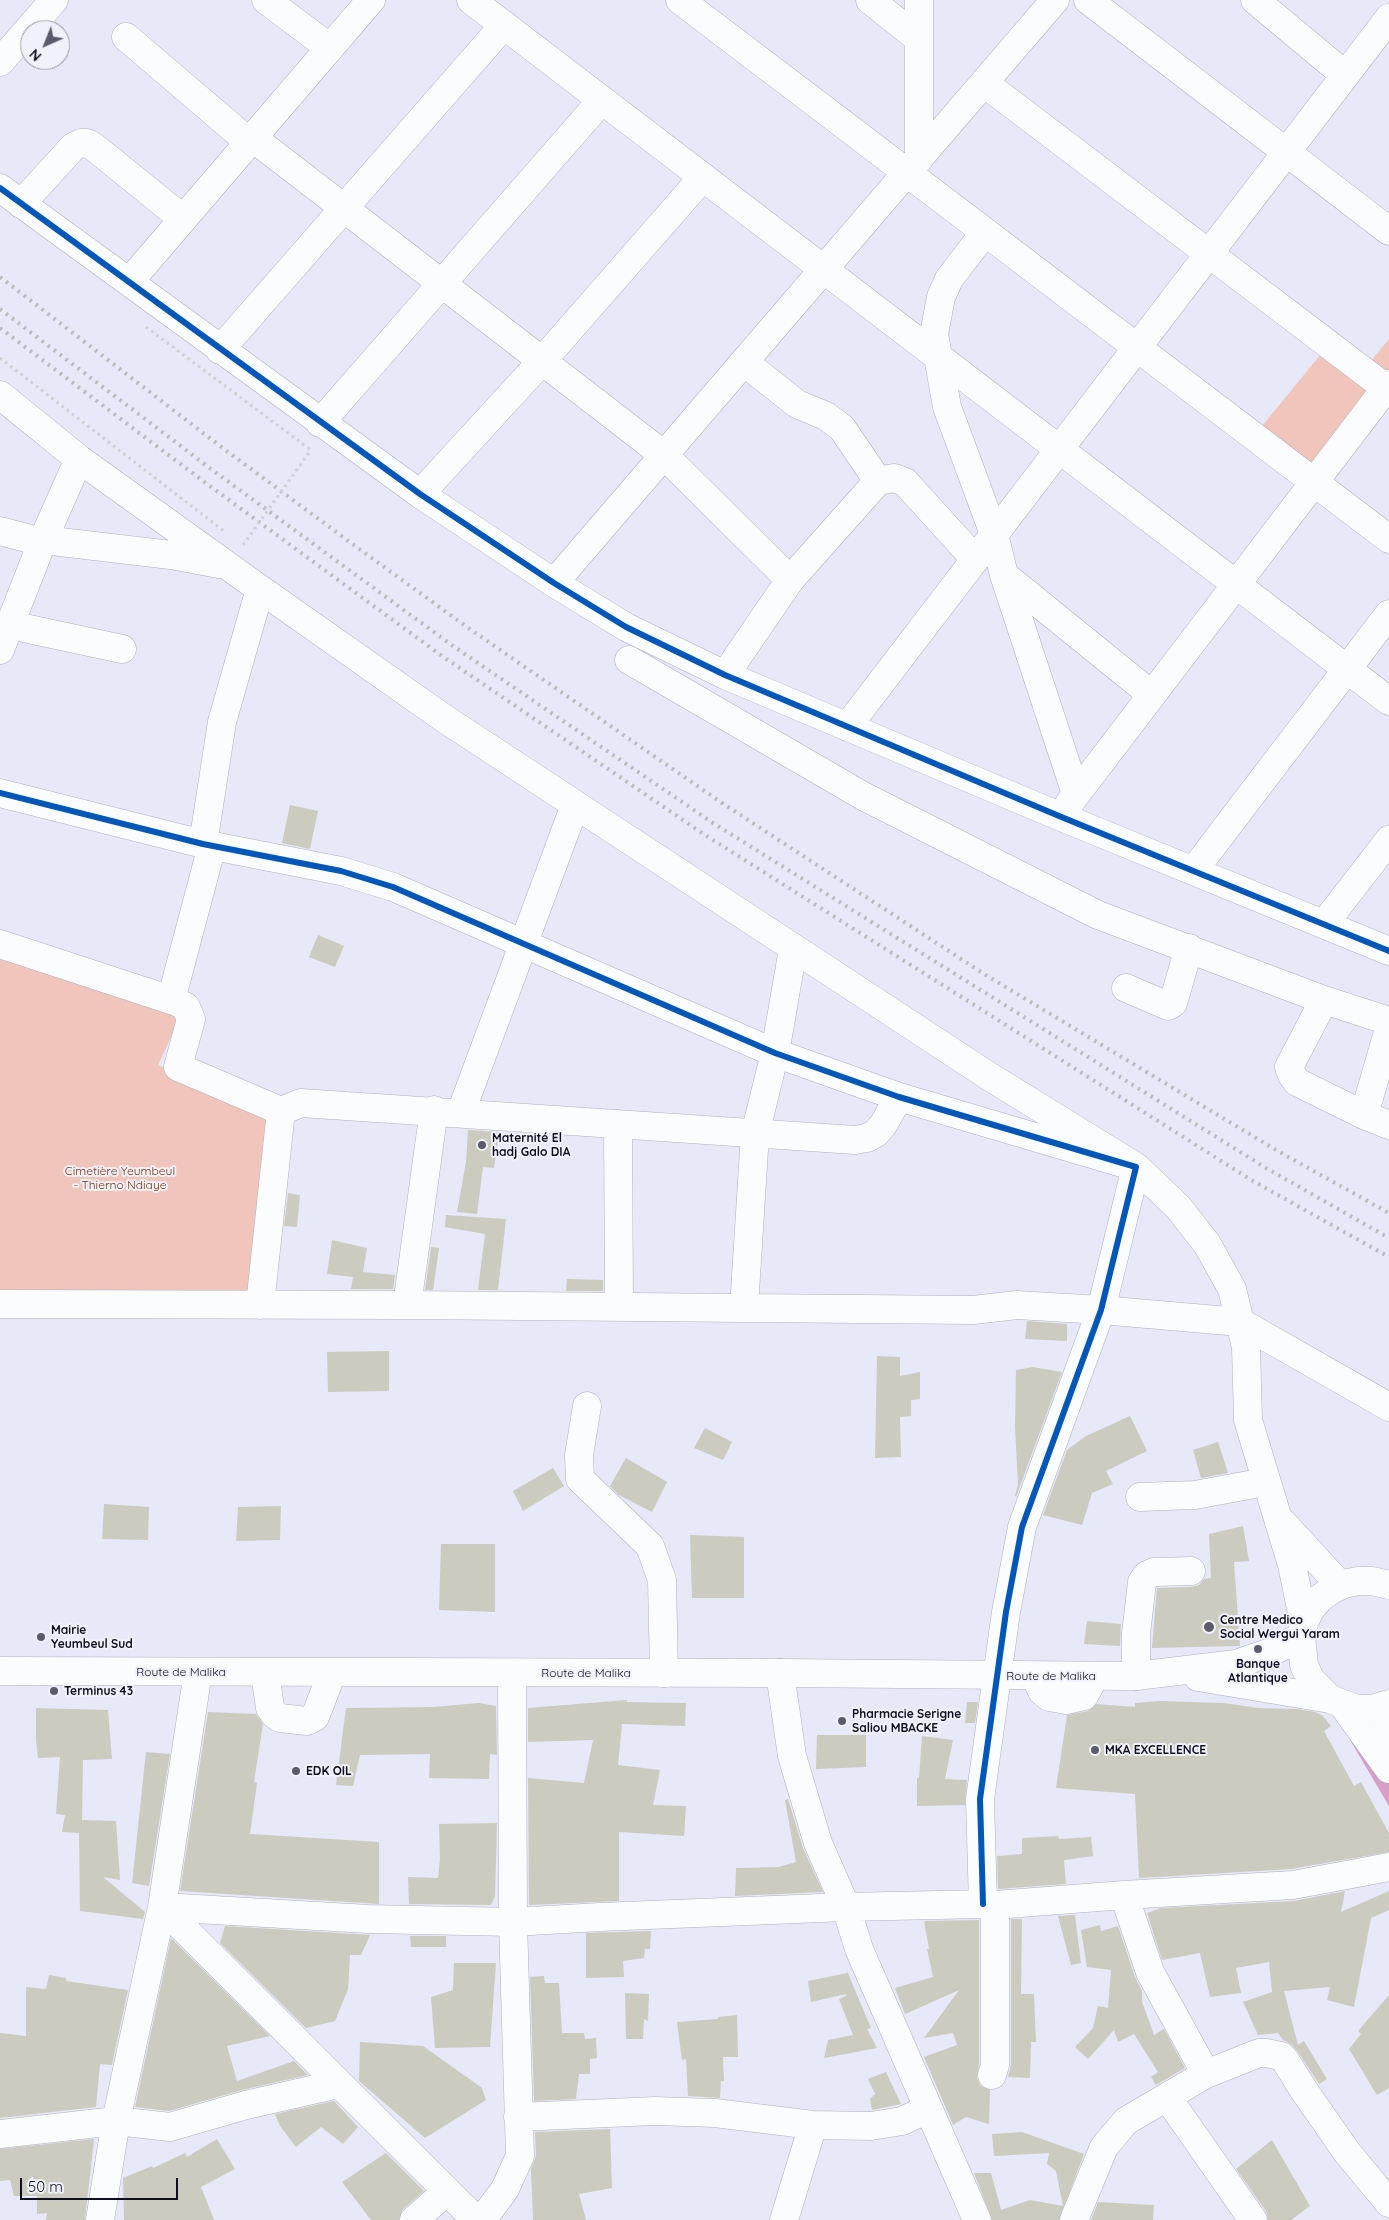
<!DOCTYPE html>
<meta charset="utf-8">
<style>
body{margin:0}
#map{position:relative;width:1389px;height:2220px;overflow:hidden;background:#e7e8f8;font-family:Quicksand,sans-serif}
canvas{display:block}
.north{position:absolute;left:20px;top:20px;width:50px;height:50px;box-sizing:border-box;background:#f0f1fb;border:1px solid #9697a3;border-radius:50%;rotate:224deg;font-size:14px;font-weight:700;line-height:20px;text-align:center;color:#100f20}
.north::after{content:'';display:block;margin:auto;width:18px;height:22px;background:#5b5b6c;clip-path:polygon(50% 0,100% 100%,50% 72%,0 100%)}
.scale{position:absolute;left:20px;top:2178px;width:158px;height:22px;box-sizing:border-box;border:2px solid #100f20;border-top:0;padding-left:6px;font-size:15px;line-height:18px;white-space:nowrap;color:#100f20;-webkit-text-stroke:4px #f0f1fb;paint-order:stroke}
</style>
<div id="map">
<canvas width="1389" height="2220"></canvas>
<div class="north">N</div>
<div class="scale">50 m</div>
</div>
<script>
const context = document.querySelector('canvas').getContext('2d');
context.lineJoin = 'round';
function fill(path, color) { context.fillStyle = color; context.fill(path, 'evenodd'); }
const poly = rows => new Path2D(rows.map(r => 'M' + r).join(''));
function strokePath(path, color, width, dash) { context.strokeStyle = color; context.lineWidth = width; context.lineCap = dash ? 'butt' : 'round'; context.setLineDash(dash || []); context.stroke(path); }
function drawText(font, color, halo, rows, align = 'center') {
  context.font = font + ' Quicksand,sans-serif'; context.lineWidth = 4; context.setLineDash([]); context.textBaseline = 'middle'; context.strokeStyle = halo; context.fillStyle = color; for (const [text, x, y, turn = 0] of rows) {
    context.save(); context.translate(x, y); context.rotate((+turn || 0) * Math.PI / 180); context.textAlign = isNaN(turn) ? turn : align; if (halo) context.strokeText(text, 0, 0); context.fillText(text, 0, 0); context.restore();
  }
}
const green = poly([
 [1335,337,1370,362,1389,339,1389,390,1315,486,1253,437],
 [0,950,182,1014,158,1065,275,1117,248,1294,0,1299]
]);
const water = poly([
 [1384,1731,1389,1740,1389,1806,1350,1740]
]);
const building = poly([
 [290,805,318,811,310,849,282,843],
 [318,935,344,946,335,967,309,957],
 [468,1130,499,1132,494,1168,483,1167,477,1214,457,1212,466,1162],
 [288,1193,300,1195,297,1227,284,1226],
 [446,1215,506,1219,498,1290,478,1290,485,1234,445,1227],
 [332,1240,367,1248,363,1272,395,1275,393,1289,351,1289,353,1277,327,1274],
 [431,1247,439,1248,433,1290,425,1290],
 [567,1279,603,1280,603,1291,566,1291],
 [1027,1321,1067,1324,1067,1341,1025,1339],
 [389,1351,389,1391,328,1392,327,1352],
 [877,1356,900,1357,900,1376,920,1372,920,1399,911,1400,911,1416,900,1417,901,1457,875,1458],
 [1033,1367,1062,1372,1016,1497,1015,1496,1018,1484,1015,1427,1016,1370],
 [1130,1416,1147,1451,1106,1471,1113,1484,1092,1493,1082,1525,1043,1515,1067,1450,1086,1436],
 [705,1428,732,1442,723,1460,694,1448],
 [1218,1442,1228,1473,1201,1478,1193,1450],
 [626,1458,667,1482,652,1512,619,1495,610,1486],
 [553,1468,564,1486,523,1511,513,1491],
 [104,1504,149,1507,148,1540,102,1539],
 [281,1506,280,1540,236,1541,238,1507],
 [1243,1526,1249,1561,1234,1562,1240,1646,1152,1648,1157,1588,1191,1587,1199,1585,1204,1579,1211,1578,1209,1534],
 [690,1535,744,1537,744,1598,692,1598],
 [441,1544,495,1544,495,1612,439,1610],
 [1087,1621,1121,1624,1120,1646,1084,1644],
 [627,1700,627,1702,686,1703,685,1726,622,1724,618,1765,660,1770,653,1805,686,1806,684,1836,619,1832,619,1901,529,1905,528,1778,584,1783,593,1740,528,1742,528,1708],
 [1159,1701,1224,1703,1258,1708,1298,1709,1315,1712,1323,1716,1331,1726,1324,1731,1354,1786,1361,1782,1389,1833,1389,1852,1291,1869,1139,1878,1135,1794,1056,1788,1067,1715,1088,1711,1097,1704,1135,1707,1135,1703],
 [967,1702,978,1702,975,1723,965,1723],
 [479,1703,496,1706,497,1755,490,1754,489,1779,429,1778,430,1754,360,1755,353,1786,336,1785,346,1708,433,1707],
 [36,1708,108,1710,112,1759,83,1760,82,1820,116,1821,120,1880,103,1877,145,1912,143,1919,80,1911,79,1833,62,1832,65,1815,56,1814,60,1757,38,1758,36,1740],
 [208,1712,256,1714,263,1724,254,1782,257,1783,250,1834,379,1842,379,1904,180,1891],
 [817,1735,866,1735,866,1767,816,1769],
 [922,1736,953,1740,945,1779,967,1780,965,1805,917,1806,917,1778,919,1778],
 [146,1752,170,1754,149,1886,132,1883],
 [788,1799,803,1848,823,1892,735,1896,736,1868,779,1867,796,1862,785,1800],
 [497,1823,495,1896,491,1905,409,1904,408,1877,438,1878,440,1859,439,1824],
 [1058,1836,1059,1839,1091,1837,1093,1856,1064,1860,1066,1884,998,1889,997,1856,1022,1854,1022,1838],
 [1345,1891,1341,1912,1389,1891,1389,1910,1371,1918,1354,2007,1327,2000,1330,1987,1284,1991,1298,2045,1304,2041,1327,2079,1319,2084,1298,2052,1292,2045,1283,2040,1278,2033,1258,2035,1243,2002,1272,1992,1269,1962,1236,1968,1241,1993,1210,1997,1200,1953,1162,1960,1147,1913,1161,1908,1294,1901],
 [1075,1915,1081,1963,1071,1965,1058,1916],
 [1011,1919,1022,1919,1021,1994,1034,1994,1036,2042,1031,2042,1030,2078,1008,2077,1011,2065],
 [979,1920,979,2063,977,2078,981,2086,990,2090,989,2124,966,2117,953,2125,924,2057,957,2045,953,2033,924,2038,959,1990,905,2014,895,1988,933,1977,927,1949,929,1949,924,1921],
 [1100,1925,1101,1931,1118,1926,1135,1977,1142,1991,1142,2002,1154,2035,1164,2029,1185,2068,1156,2085,1151,2077,1158,2072,1134,2034,1118,2042,1114,2030,1088,2059,1075,2047,1093,2028,1098,2006,1108,2008,1111,1970,1087,1967,1081,1930],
 [225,1926,370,1935,361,1955,350,1955,348,1989,335,2021,306,2028,220,1943],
 [651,1931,650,1949,645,1949,644,1958,623,1961,624,1977,586,1978,586,1933],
 [410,1936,446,1936,446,1947,411,1947],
 [171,1938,270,2036,227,2046,237,2081,294,2061,308,2075,242,2090,169,2111,135,2107],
 [454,1963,496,1963,490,2047,435,2048,431,1997,453,1990],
 [847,1971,871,2028,867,2029,877,2048,824,2058,828,2040,853,2035,839,1999,846,1996,846,1994,811,2002,808,1981,847,1973],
 [49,1975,66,1978,66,1981,128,1990,112,2065,100,2064,96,2107,0,2118,0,2033,26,2036,26,1987,46,1989],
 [544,1976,545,1983,559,1983,562,2033,584,2033,585,2039,596,2038,597,2058,590,2059,590,2074,579,2074,576,2099,534,2101,530,1977],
 [625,1993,649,1994,648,2021,644,2019,643,2039,626,2039],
 [1389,1995,1389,2088,1377,2095,1349,2049,1361,2034,1358,2031],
 [737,2015,738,2057,723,2057,724,2081,721,2081,720,2098,688,2096,686,2059,682,2060,677,2022,718,2019,718,2017],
 [360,2042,423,2046,482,2088,486,2100,425,2138,359,2081],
 [886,2072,901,2104,872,2110,870,2099,875,2094,868,2079],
 [334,2101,358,2127,343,2144,321,2127,296,2147,280,2126,275,2114],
 [610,2129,612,2188,579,2194,586,2220,533,2220,531,2169,536,2156,535,2132],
 [1022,2132,1084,2154,1059,2220,992,2220,974,2173,991,2173,1001,2210,1030,2200,1063,2206,1056,2171,1047,2164,1049,2153,994,2156,992,2134],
 [94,2139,85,2220,46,2220,47,2213,37,2214,37,2196,14,2196,10,2180,0,2181,0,2149],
 [217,2139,235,2169,201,2187,214,2220,124,2220,123,2178,152,2166,153,2168,185,2153,187,2157],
 [1272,2140,1310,2206,1291,2220,1268,2220,1266,2211,1236,2169],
 [386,2153,424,2191,403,2209,399,2220,371,2220,342,2182],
 [1098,2202,1154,2205,1153,2220,1091,2220]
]);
const path = poly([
 [146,327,311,450],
 [0,358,225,532]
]);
const minor = poly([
 [266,0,330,48],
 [471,0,1389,701],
 [680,0,1389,539],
 [870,0,919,39],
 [1088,0,1389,231],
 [1255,0,1345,75],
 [126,37,249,142],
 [0,62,54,0],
 [984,83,1386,388],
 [253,138,664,455,790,580],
 [919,159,919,0],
 [0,188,420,494,554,583,626,627,725,675,1059,816,1389,951],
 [21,204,73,147,81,143,87,143,94,147,183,219],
 [985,232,949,279,941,297,934,334,947,407,994,534,1004,575,1076,794],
 [129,282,371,0],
 [220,350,504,25],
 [744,362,797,404,826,416,842,428,878,481,894,478,905,482,975,559],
 [0,395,79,459,260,589,445,719,987,1075,1136,1167,1178,1207,1207,1244,1232,1289,1246,1347,1248,1420,1292,1565,1304,1623],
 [320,423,602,100],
 [420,494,542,361,703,177],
 [0,531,42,542],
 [43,540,171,555,219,564],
 [1004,575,1152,695],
 [554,583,1055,0],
 [10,625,122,649],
 [0,650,43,540,79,459],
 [629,660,863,796,1098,915,1324,1000,1389,1021],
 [725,675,790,580,878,481],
 [847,727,1389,18],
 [0,793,203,844,341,871,393,887,775,1053,899,1097,1136,1167,1101,1310,1022,1527,1006,1612,980,1799,983,1904],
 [1068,805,1389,384],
 [203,844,222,722,260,589],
 [1194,870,1389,614],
 [1324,924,1389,840],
 [0,944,177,1002,186,1007,191,1019,178,1067,281,1111,301,1103,855,1140,867,1138,876,1133,883,1125,899,1097],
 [1126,988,1168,1006,1173,1003,1189,948],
 [171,1000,212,846],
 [1324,1000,1289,1067,1292,1075,1297,1082,1364,1115,1389,1125],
 [461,1112,575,805],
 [1364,1115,1389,1029],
 [618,1124,619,1306],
 [0,1304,407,1305,973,1310,1017,1305,1101,1310,1240,1322,1389,1407],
 [260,1305,281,1111],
 [407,1305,434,1110],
 [744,1308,755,1134,775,1053,793,949],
 [587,1406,579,1455,580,1479,650,1546,662,1580,664,1673],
 [1140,1497,1195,1495,1265,1482],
 [1283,1523,1340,1585],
 [265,1672,270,1708,274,1714,280,1718,307,1721,315,1717,332,1673],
 [780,1673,792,1756,818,1843,846,1907,859,1949,977,2220],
 [1035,1676,1042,1691,1049,1697,1066,1700,1084,1696,1095,1676],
 [1136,1676,1136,1634,1142,1582,1147,1575,1154,1572,1191,1571],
 [1124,1895,1150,1972,1206,2074],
 [162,1907,368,1919,513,1922,600,1917,846,1907,983,1904,995,1905,1124,1895,1293,1885,1389,1867],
 [162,1907,476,2220],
 [992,2075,995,2065,995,1905],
 [1167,2097,1253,2220],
 [518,2117,655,2111,715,2113,813,2125,871,2126,902,2121,928,2109],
 [0,2134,116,2121,170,2127,246,2105,338,2084],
 [100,2220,116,2121,162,1907,198,1672],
 [414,2220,447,2191],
 [482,2220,505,2189,520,2156,513,1922,512,1674],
 [784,2220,813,2125],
 [1074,2220,1104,2147,1126,2121,1206,2074,1259,2053,1266,2053,1281,2056,1285,2060,1303,2089,1346,2151,1389,2203]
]);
const major = poly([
 [1389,1585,1372,1581,1358,1581,1344,1584,1331,1590,1319,1599,1310,1610,1304,1623,1301,1637,1304,1665,1310,1679,1330,1699,1357,1709,1372,1709,1389,1704],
 [0,1671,780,1673,1136,1676,1236,1664,1271,1652,1301,1637],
 [1198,1677,1330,1699],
 [1343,1705,1389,1769],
 [1386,1705,1389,1737]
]);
const rail = poly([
 [0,277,224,449,351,543,467,627,722,803,984,974,1276,1150,1389,1213],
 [0,309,211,469,453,646,713,823,1266,1168,1389,1238],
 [0,328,203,481,442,656,705,835,1253,1181,1389,1257]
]);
const pathBridge = poly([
 [243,545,311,450]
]);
const cycleway = poly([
 [0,188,420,494,554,583,626,627,725,675,1059,816,1389,951],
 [0,793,203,844,341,871,393,887,775,1053,899,1097,1136,1167,1101,1310,1022,1527,1006,1612,980,1799,983,1904]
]);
const markers = [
 [482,1145,5,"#5b5b6c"],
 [1209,1627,6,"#5b5b6c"],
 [41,1637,5,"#5b5b6c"],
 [1258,1649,5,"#5b5b6c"],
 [54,1691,5,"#5b5b6c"],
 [842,1721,5,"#5b5b6c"],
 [1095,1750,5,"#5b5b6c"],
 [296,1771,5,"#5b5b6c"]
];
const poiNames = [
 ["Maternité El",492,1138],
 ["hadj Galo DIA",492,1152],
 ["Centre Medico",1220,1620],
 ["Social Wergui Yaram",1220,1634],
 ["Mairie",51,1630],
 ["Yeumbeul Sud",51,1644],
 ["Banque",1258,1664,"center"],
 ["Atlantique",1258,1678,"center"],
 ["Terminus 43",64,1691],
 ["Pharmacie Serigne",852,1714],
 ["Saliou MBACKE",852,1728],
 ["MKA EXCELLENCE",1105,1750],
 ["EDK OIL",306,1771]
];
const parkNames = [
 ["Cimetière Yeumbeul",120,1171],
 ["- Thierno Ndiaye",120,1185]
];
const streetNames = [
 ["Route de Malika",181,1672],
 ["Route de Malika",586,1673],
 ["Route de Malika",1051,1676]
];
fill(green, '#f0c6bc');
fill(water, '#d69fc6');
fill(building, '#cccbc0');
strokePath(minor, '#afafbf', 29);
strokePath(major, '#afafbf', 29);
strokePath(path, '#ceced3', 3, [2.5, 4]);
strokePath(minor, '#fbfcfe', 28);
strokePath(major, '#fbfcfe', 28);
strokePath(rail, '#bcbcc0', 4, [2.5, 5]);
strokePath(pathBridge, '#ceced3', 3, [2.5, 4]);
strokePath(cycleway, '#0057b8', 6);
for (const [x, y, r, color] of markers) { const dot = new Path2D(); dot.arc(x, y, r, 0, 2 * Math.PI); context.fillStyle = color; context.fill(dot); strokePath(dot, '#f0f1fb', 2); }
drawText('bold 12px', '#100f20', '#f0f1fb', poiNames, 'left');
drawText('12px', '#7b3007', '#f0f1fb', parkNames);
drawText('12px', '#100f20', '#f0f1fb', streetNames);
</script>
